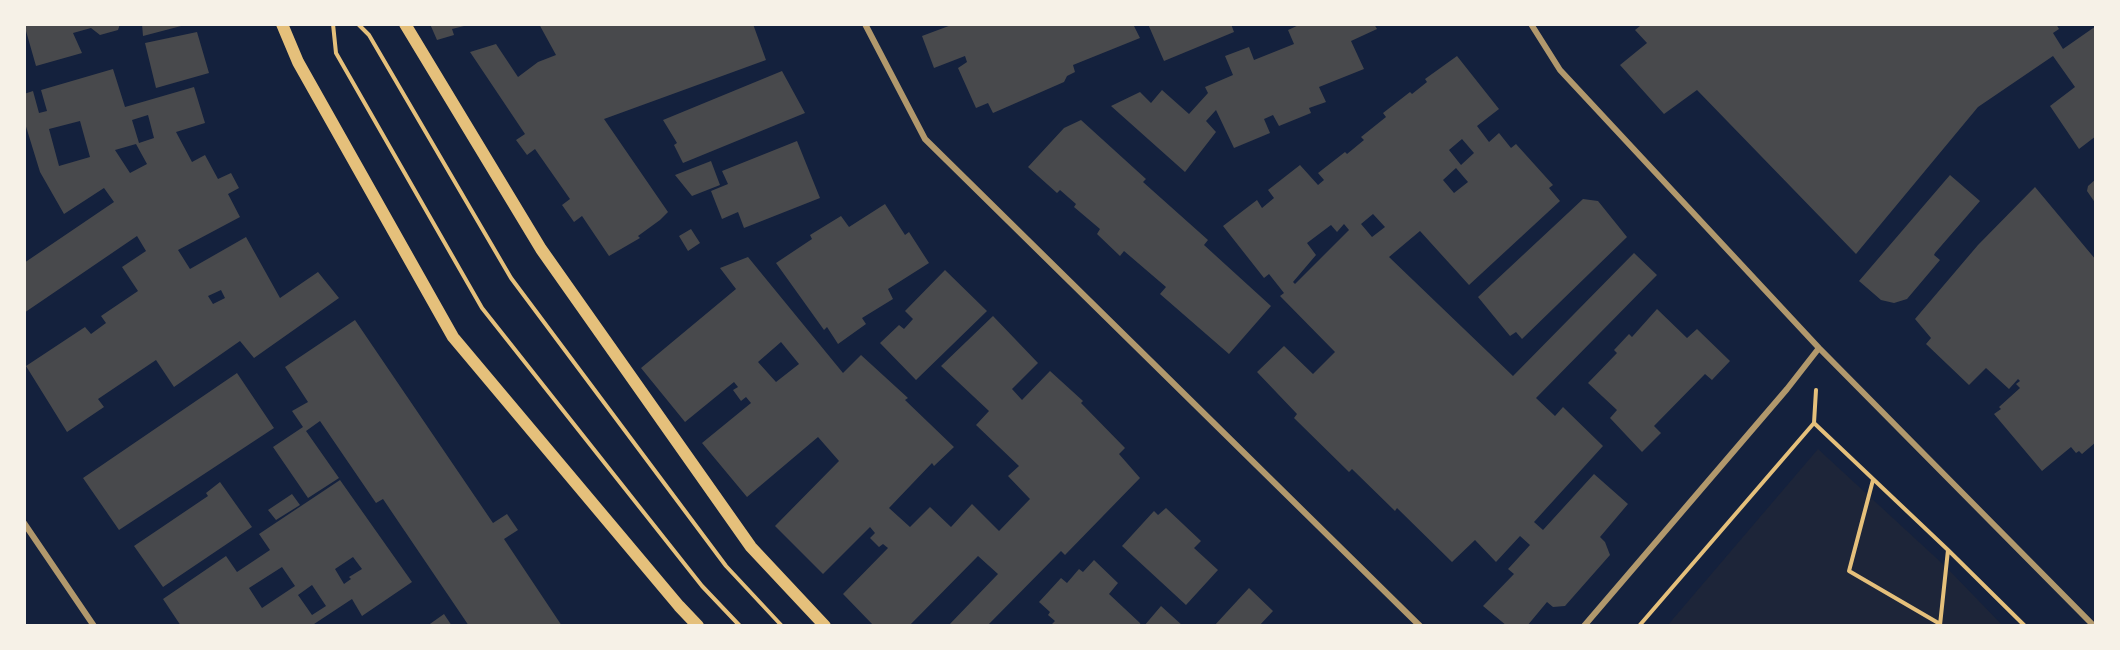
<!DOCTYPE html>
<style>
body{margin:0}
#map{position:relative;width:2120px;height:650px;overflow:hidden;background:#14213d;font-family:Ubuntu,sans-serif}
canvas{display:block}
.frame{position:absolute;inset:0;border:26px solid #f6f1e7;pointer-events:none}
</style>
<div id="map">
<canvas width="2120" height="650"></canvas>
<div class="frame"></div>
</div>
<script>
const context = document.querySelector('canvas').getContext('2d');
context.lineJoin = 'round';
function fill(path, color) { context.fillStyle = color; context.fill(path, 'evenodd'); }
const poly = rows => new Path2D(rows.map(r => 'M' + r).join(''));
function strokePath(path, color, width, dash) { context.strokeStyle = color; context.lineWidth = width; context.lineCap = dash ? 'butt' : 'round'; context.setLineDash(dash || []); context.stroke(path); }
const green = poly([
 [1818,449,1946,567,2003,626,1667,626]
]);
const building = poly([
 [24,24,120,24,118,30,100,35,91,28,73,33,82,53,36,66],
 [142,24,185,24,185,25,143,36],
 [430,24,468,24,468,25,452,29,454,35,437,40],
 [539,24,753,24,766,60,604,119,668,212,660,220,638,236,640,238,609,256,582,216,574,222,562,205,570,199,535,149,527,155,516,140,525,134,470,52,496,44,518,77,538,62,556,55],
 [954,24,1133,24,1140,38,1073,65,1075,72,1067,76,1064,82,993,113,988,103,976,108,958,68,967,62,965,56,934,68,922,36],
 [1148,24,1231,24,1234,32,1164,61],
 [1301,24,1374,24,1377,29,1351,41,1364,69,1319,87,1326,102,1309,108,1311,113,1279,126,1273,115,1264,119,1270,133,1234,148,1216,110,1206,121,1216,132,1185,172,1111,106,1140,92,1151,103,1162,90,1189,114,1208,93,1205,87,1233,75,1225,56,1249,47,1254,60,1294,44,1288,30],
 [1638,24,2056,24,2059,29,2053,33,2063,49,2096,26,2096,136,2079,149,2050,106,2075,87,2053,56,1978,107,1856,254,1697,90,1664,114,1620,65,1647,43,1635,30,1640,26],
 [197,32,209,73,156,88,145,43],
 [1457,56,1499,109,1477,126,1489,142,1499,133,1511,148,1516,144,1553,185,1549,188,1560,201,1469,285,1420,231,1389,257,1513,376,1634,253,1657,275,1536,398,1555,416,1563,407,1603,446,1534,522,1543,530,1594,474,1628,504,1600,537,1605,542,1610,555,1565,606,1553,607,1547,602,1527,626,1507,626,1483,606,1514,574,1508,569,1530,545,1520,536,1496,562,1475,540,1452,562,1397,508,1395,511,1352,469,1349,472,1294,418,1297,414,1257,372,1284,346,1313,374,1335,352,1280,296,1284,293,1269,274,1264,278,1223,226,1257,200,1262,208,1274,198,1268,190,1300,165,1318,185,1324,180,1318,173,1345,152,1347,154,1364,140,1361,137,1386,117,1383,113,1410,92,1412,94,1427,82,1425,79],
 [1462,139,1474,153,1461,165,1449,150],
 [1456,168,1468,182,1454,193,1443,180],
 [1373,214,1385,227,1372,237,1361,224],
 [1344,224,1349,230,1295,284,1293,282,1316,255,1307,243,1331,225,1337,232],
 [113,69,125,107,194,87,205,123,176,132,192,162,205,155,218,179,231,173,239,188,228,194,240,217,178,250,190,269,246,237,280,298,318,272,339,298,254,358,240,341,174,387,156,360,98,399,104,407,67,432,26,366,85,327,91,334,106,323,101,316,138,291,122,267,146,251,137,236,24,313,24,263,114,202,104,188,64,214,40,172,24,120,24,94,33,91,39,113,47,111,41,90],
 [148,115,154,138,139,143,132,120],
 [80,121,90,157,59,166,49,129],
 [136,144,147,164,130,173,115,150],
 [221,290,225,298,213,304,208,296],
 [782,71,805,113,683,163,674,145,677,143,663,120],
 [1081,120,1146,179,1143,182,1208,240,1204,245,1271,306,1229,354,1160,294,1166,287,1124,251,1120,256,1097,234,1100,229,1074,207,1076,204,1060,190,1057,193,1028,167,1064,128],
 [797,141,820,198,744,228,738,212,722,219,711,191,728,184,722,171],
 [711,161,720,185,692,196,675,175],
 [1950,175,1980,201,1935,253,1934,255,1940,260,1907,299,1894,303,1881,300,1859,281],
 [2096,179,2096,204,2087,191,2088,186],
 [2035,187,2096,260,2096,442,2082,454,2079,451,2076,453,2071,447,2042,471,1994,414,2001,409,1999,407,2020,388,2016,384,2020,381,2018,379,2009,389,1986,368,1969,385,1926,344,1931,338,1915,319,1978,245],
 [1583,199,1598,201,1627,237,1522,339,1516,332,1510,336,1478,297],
 [885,204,905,235,909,232,929,263,888,289,893,299,862,318,866,324,838,344,827,327,824,330,776,263,812,239,810,235,841,216,849,227],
 [691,229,700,243,688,251,679,236],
 [748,257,843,373,861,355,908,398,905,400,954,447,934,466,932,463,889,508,910,527,930,507,951,527,972,504,999,531,1030,499,1008,476,1019,466,976,425,989,411,941,366,993,316,1038,363,1012,389,1022,400,1050,371,1083,401,1081,403,1125,448,1119,454,1140,478,1065,555,1061,551,987,626,948,626,998,574,978,556,909,626,874,626,843,594,888,548,883,544,879,547,870,538,875,533,870,527,823,574,775,526,839,461,818,437,747,497,702,443,751,403,746,397,741,401,733,390,738,387,734,382,685,422,641,368,736,289,720,268],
 [781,342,799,364,776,382,758,362],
 [945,270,987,311,916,380,880,343,899,325,904,329,913,319,905,311],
 [1657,309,1687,338,1697,329,1730,361,1712,380,1705,374,1654,426,1661,433,1642,452,1610,418,1617,410,1588,383,1617,353,1614,350,1629,334,1632,337],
 [355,320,493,523,507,514,518,530,504,539,562,626,469,626,383,499,376,503,320,421,306,431,339,478,308,498,273,447,303,427,292,411,308,402,285,367],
 [237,373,274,428,119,530,83,478],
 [340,480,412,582,362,616,352,599,311,626,181,626,163,599,226,556,237,572,270,550,259,534],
 [353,557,362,569,349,577,351,579,344,584,335,569],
 [282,567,295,586,262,608,249,588],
 [312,585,326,606,312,615,298,595],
 [220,482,252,527,163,587,134,546,208,496,206,493],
 [292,494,300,505,276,520,268,510],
 [1166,508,1201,541,1194,548,1218,570,1186,605,1122,546,1154,511,1158,515],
 [1094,560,1118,583,1109,594,1140,623,1141,626,1050,626,1055,621,1048,615,1050,612,1039,602,1061,578,1067,583,1079,569,1083,572],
 [1249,588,1273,611,1259,626,1214,626],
 [1161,606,1183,626,1144,626],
 [444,614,452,626,427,626]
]);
const path = poly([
 [333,24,336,53,482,308,702,586,740,626],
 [358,24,369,35,511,278,726,566,782,626],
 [1814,423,1816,390],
 [1873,480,1849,571,1940,624],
 [1940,625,1948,550],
 [1639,626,1814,423,1948,550,2025,626]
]);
const minor = poly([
 [865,24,925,139,1420,626],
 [1531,24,1560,70,1819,348,2094,626],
 [24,523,94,626],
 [1584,626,1787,389,1819,348]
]);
const secondary = poly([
 [282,24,298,62,453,337,679,606,698,626],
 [405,24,541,249,751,547,825,626]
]);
fill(green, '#1d2539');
fill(building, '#48494c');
strokePath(path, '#e5c07b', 4);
strokePath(minor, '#b1986c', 6);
strokePath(secondary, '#e5c07b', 12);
</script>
